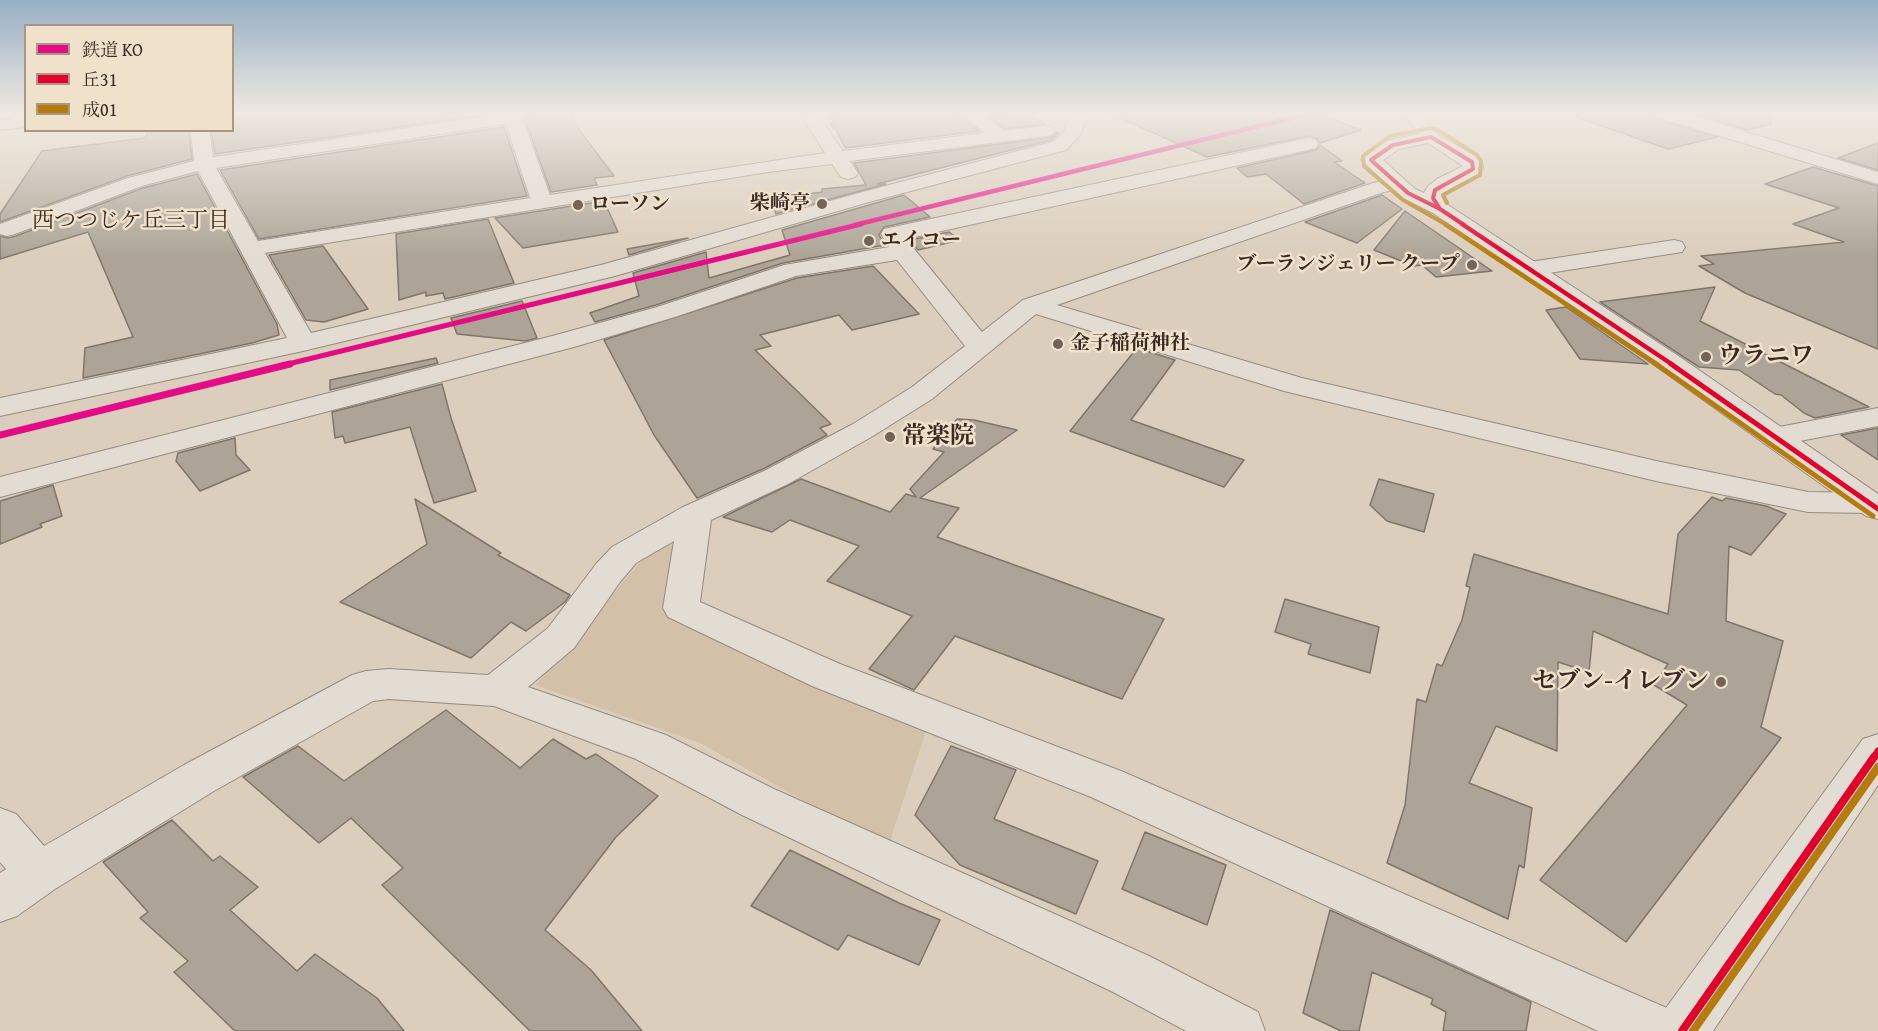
<!DOCTYPE html>
<meta charset="utf-8">
<style>
body{margin:0}
#map{position:relative;width:1878px;height:1031px;overflow:hidden;background:#dbcebc;font-family:"Gentium Book Plus","Noto Serif JP",serif}
canvas{display:block}
.legend{position:absolute;left:24px;top:24px;width:210px;height:108px;box-sizing:border-box;background:#f0e1cb;border:2px solid #a89888;margin:0;padding:8px 10px;list-style:none;font-size:18px;color:#3b2a23}
.legend li{display:flex;align-items:center;gap:12px;height:30px}
.legend b{width:30px;border:2px solid #a89888}
</style>
<div id="map">
<canvas width="1878" height="1031"></canvas>
<ul class="legend">
<li><b style="height:8px;background:#e50b84"></b>鉄道 KO</li>
<li><b style="height:8px;background:#e4002b"></b>丘31</li>
<li><b style="height:8px;background:#b57b0c"></b>成01</li>
</ul>
</div>
<script>
const context = document.querySelector('canvas').getContext('2d');
context.lineJoin = 'round';
function fill(path, color) { context.fillStyle = color; context.fill(path, 'evenodd'); }
const poly = rows => new Path2D(rows.map(r => 'M' + r).join(''));
function strokePath(path, color, width, dash) { context.strokeStyle = color; context.lineWidth = width; context.lineCap = dash ? 'butt' : 'round'; context.setLineDash(dash || []); context.stroke(path); }
function drawText(font, color, halo, rows, align = 'center') {
  context.font = font + ' "Gentium Book Plus","Noto Serif JP",serif'; context.lineWidth = 5; context.setLineDash([]); context.textBaseline = 'middle'; context.strokeStyle = halo; context.fillStyle = color; for (const [text, x, y, turn = 0] of rows) {
    context.save(); context.translate(x, y); context.rotate((+turn || 0) * Math.PI / 180); context.textAlign = isNaN(turn) ? turn : align; if (halo) context.strokeText(text, 0, 0); context.fillText(text, 0, 0); context.restore();
  }
}
const green = poly([
 [659,540,680,547,666,616,926,731,888,847,700,743,535,685]
]);
const building = poly([
 [232,112,495,112,496,113,215,154,211,130,232,130,232,112],
 [548,112,571,112,580,131,614,176,594,178,597,185,551,192,524,116,548,112],
 [825,112,956,112,979,131,845,148,837,131,830,123,835,122,825,112],
 [1014,112,1028,112,1045,124,1005,129,989,116,1014,112],
 [1107,112,1315,112,1361,130,1320,143,1317,138,1309,136,1207,157,1107,112],
 [1577,112,1650,112,1653,118,1717,137,1668,149,1576,117,1577,112],
 [1689,112,1770,112,1771,124,1747,130,1689,112],
 [504,127,527,196,259,239,220,170,504,127],
 [149,130,189,130,192,159,127,176,0,222,0,214,42,151,145,138,149,130],
 [1057,132,1059,133,1051,140,877,184,886,184,776,214,771,199,822,192,822,189,866,185,854,163,1046,138,1052,137,1057,132],
 [1878,143,1878,170,1838,158,1878,143],
 [1320,145,1342,161,1334,162,1365,183,1304,204,1266,174,1247,177,1237,168,1316,150,1320,145],
 [1813,167,1878,186,1878,349,1745,293,1699,266,1714,264,1701,256,1844,242,1793,224,1839,208,1765,184,1813,167],
 [197,174,277,324,279,335,252,343,83,378,85,348,133,337,88,232,0,259,0,236,8,238,16,236,143,188,197,174],
 [904,195,930,217,884,227,879,235,885,245,783,263,656,305,595,322,590,313,639,296,633,273,706,252,709,278,790,255,782,230,904,195],
 [1382,195,1402,209,1357,243,1305,222,1382,195],
 [604,201,618,232,523,248,495,218,604,201],
 [1405,211,1459,248,1492,271,1436,277,1422,265,1414,266,1374,250,1405,211],
 [488,219,514,283,445,299,443,293,426,296,426,292,399,300,396,234,488,219],
 [949,232,960,240,918,250,910,240,949,232],
 [688,238,629,255,627,249,688,238],
 [323,246,368,309,324,322,306,320,269,255,323,246],
 [873,266,919,314,852,330,839,315,760,335,771,346,755,350,831,424,820,428,827,435,765,468,697,498,654,435,604,340,797,278,873,266],
 [1715,287,1700,321,1869,407,1815,418,1804,413,1781,395,1775,394,1739,370,1699,367,1600,302,1715,287],
 [522,301,537,338,525,341,457,334,451,318,522,301],
 [1566,307,1648,364,1580,359,1546,310,1566,307],
 [1137,348,1175,360,1131,420,1244,460,1224,487,1070,431,1137,348],
 [436,358,438,363,330,390,330,380,436,358],
 [442,384,451,418,476,491,434,503,410,427,345,443,343,436,335,438,332,412,442,384],
 [957,419,974,420,1017,430,920,498,959,508,937,537,1164,619,1122,699,955,636,914,690,869,669,912,616,827,581,859,546,790,520,772,532,723,517,801,479,890,512,906,494,916,497,910,489,944,452,933,449,957,419],
 [1878,428,1878,460,1841,435,1878,428],
 [235,438,236,455,250,470,200,491,176,461,178,453,235,438],
 [1379,479,1434,494,1424,532,1387,521,1370,505,1379,479],
 [53,485,62,516,40,524,42,527,0,544,0,501,53,485],
 [1712,497,1722,501,1726,498,1766,506,1786,514,1751,555,1729,546,1726,621,1783,641,1761,727,1781,738,1626,942,1540,880,1687,705,1654,685,1668,664,1593,631,1589,672,1558,662,1557,751,1496,726,1469,783,1532,808,1524,868,1519,865,1508,919,1387,863,1405,805,1417,699,1426,702,1437,664,1442,666,1462,620,1470,587,1466,586,1474,554,1668,614,1678,534,1712,497],
 [415,499,501,553,498,555,570,595,565,602,526,631,511,622,471,658,340,602,427,544,415,499],
 [1285,599,1379,627,1370,673,1308,654,1311,644,1275,632,1285,599],
 [446,710,520,768,553,739,586,759,596,754,658,796,616,837,545,930,591,970,642,1031,530,1031,382,885,403,868,351,818,319,843,243,777,298,746,344,781,446,710],
 [951,746,1016,770,994,819,1098,861,1076,914,960,865,915,815,951,746],
 [172,820,213,861,220,856,258,887,230,910,297,971,315,954,377,998,404,1031,235,1031,174,972,188,961,140,918,148,912,103,862,172,820],
 [1145,832,1226,865,1207,925,1122,889,1145,832],
 [790,850,899,903,940,920,919,965,848,935,838,950,751,906,790,850],
 [1330,910,1531,1002,1526,1031,1443,1031,1446,1012,1431,1004,1433,999,1372,972,1359,1031,1341,1031,1303,1013,1330,910]
]);
const minor = poly([
 [13,112,26,112,25,127,13,127,10,123,14,115,13,112],
 [502,112,520,112,550,195,825,153,799,112,816,112,843,151,984,133,962,112,981,112,1004,131,1046,126,1052,127,1055,131,1052,135,1046,136,850,161,858,173,855,177,848,179,841,177,832,164,768,172,265,253,311,333,601,265,855,194,1052,142,1064,132,1070,112,1088,112,1081,134,1066,150,869,202,615,276,303,351,0,416,0,398,287,338,198,171,142,186,15,234,7,236,0,234,0,224,128,178,194,161,191,130,209,130,213,157,503,114,502,112],
 [506,124,530,198,258,241,216,168,506,124],
 [1401,112,1419,112,1440,137,1437,141,1425,141,1401,112],
 [1309,138,1316,140,1318,144,1316,148,906,239,982,332,1023,300,1373,183,1397,178,1404,180,1407,184,1404,188,1384,192,1057,305,1302,378,1656,461,1808,492,1869,493,1878,495,1878,511,1869,513,1808,512,1656,481,1284,391,1036,314,932,399,873,436,788,484,711,520,700,602,840,664,1121,771,1676,1012,1683,1031,1598,1031,1091,797,812,686,668,617,663,608,674,541,636,563,620,582,574,648,528,687,666,735,774,789,1149,956,1258,1012,1265,1031,1186,1031,1113,992,742,815,636,759,494,706,389,699,373,701,214,791,55,889,17,916,0,922,0,873,6,869,0,862,0,808,16,814,44,846,184,765,352,675,366,671,389,669,488,675,548,628,596,564,612,547,683,507,766,470,853,424,912,387,965,346,897,260,796,276,675,317,574,347,0,497,0,477,556,335,657,307,784,265,889,247,881,234,884,229,1309,138],
 [1674,240,1682,242,1685,247,1682,252,1530,276,1522,274,1518,269,1522,264,1530,262,1674,240],
 [1878,408,1878,426,1774,446,1763,443,1759,437,1763,431,1774,428,1878,408]
]);
const tertiary = poly([
 [1652,112,1680,112,1878,172,1878,184,1654,116,1652,112],
 [1431,131,1479,158,1482,162,1483,169,1480,173,1445,192,1443,198,1448,205,1680,357,1878,494,1878,519,1866,516,1660,369,1433,213,1401,197,1361,160,1386,141,1431,131],
 [1428,143,1463,166,1437,179,1428,186,1424,193,1415,189,1383,160,1399,149,1428,143],
 [1878,734,1878,785,1713,1031,1656,1031,1663,1012,1863,739,1878,734]
]);
const trunk = poly([
 [26,117,26,127,0,130,0,120,26,117]
]);
const bus1Far4 = poly([
 [1431,137,1472,162,1473,169,1435,190,1433,198,1440,209,1408,193,1371,160,1393,145,1431,137],
 [1440,209,1464,225],
 [1440,209,1464,225]
]);
const bus1Far3 = poly([
 [1462,224,1670,363],
 [1462,224,1670,363],
 [1673,365,1670,363,1673,365]
]);
const bus1Far2 = poly([
 [1671,364,1878,509,1671,364]
]);
const bus1Far1 = poly([
 [1873,759,1878,751]
]);
const bus1 = poly([
 [1682,1031,1874,757]
]);
const bus2Far3 = poly([
 [1447,203,1443,195,1480,175,1481,161,1477,155,1436,129,1430,128,1390,136,1363,156,1364,166,1403,200,1447,225]
]);
const bus2Far2 = poly([
 [1445,224,1658,365]
]);
const bus2Far1 = poly([
 [1656,364,1873,516]
]);
const bus2 = poly([
 [1693,1031,1878,767]
]);
const rail1Far2 = poly([
 [855,225,1316,112]
]);
const rail1Far1 = poly([
 [284,365,861,224]
]);
const rail1 = poly([
 [0,435,290,364]
]);
const markers = [
 [822,204,6,"#736359"],
 [578,205,6,"#736359"],
 [869,241,6,"#736359"],
 [1472,265,6,"#736359"],
 [1058,344,6,"#736359"],
 [1706,357,6,"#736359"],
 [890,437,6,"#736359"],
 [1721,682,6,"#736359"]
];
const farPoinames = [
 ["柴崎亭",810,204,"right"],
 ["ローソン",590,205],
 ["エイコー",881,241],
 ["ブーランジェリー クープ",1460,265,"right"],
 ["金子稲荷神社",1070,344]
];
const farNeighbourhoodnames = [
 ["西つつじケ丘三丁目",131,221]
];
const poiNames = [
 ["ウラニワ",1718,357],
 ["常楽院",902,437],
 ["セブン-イレブン",1709,682,"right"]
];
fill(green, '#d2c0a8');
fill(building, '#ada497');
strokePath(building, '#7f756c', 1.5);
strokePath(minor, '#958b81', 2);
strokePath(tertiary, '#958b81', 2);
strokePath(trunk, '#7f756c', 2);
fill(minor, '#e3dcd3');
fill(tertiary, '#e3dcd3');
fill(trunk, '#ded6cc');
strokePath(bus1Far4, '#e4002b', 4);
strokePath(bus1Far3, '#e4002b', 4.5);
strokePath(bus1Far2, '#e4002b', 5);
strokePath(bus1Far1, '#e4002b', 7);
strokePath(bus1, '#e4002b', 8);
strokePath(bus2Far3, '#b57b0c', 4);
strokePath(bus2Far2, '#b57b0c', 4.5);
strokePath(bus2Far1, '#b57b0c', 5);
strokePath(bus2, '#b57b0c', 8);
strokePath(rail1Far2, '#e50b84', 4.5);
strokePath(rail1Far1, '#e50b84', 5);
strokePath(rail1, '#e50b84', 7);
const sky = context.createLinearGradient(0, 0, 0, 257);
sky.addColorStop(0, '#96afc5');
sky.addColorStop(0.44, '#efe9e1');
sky.addColorStop(1, '#efe9e100');
context.fillStyle = sky;
context.fillRect(0, 0, 1878, 257);
for (const [x, y, r, color] of markers) { const dot = new Path2D(); dot.arc(x, y, r, 0, 2 * Math.PI); context.fillStyle = color; context.fill(dot); strokePath(dot, '#f0e1cb', 2); }
drawText('bold 20px', '#3b2a23', '#f0e1cb', farPoinames, 'left');
drawText('22px', '#3b2a23', '#f0e1cb', farNeighbourhoodnames);
drawText('bold 24px', '#3b2a23', '#f0e1cb', poiNames, 'left');
</script>
